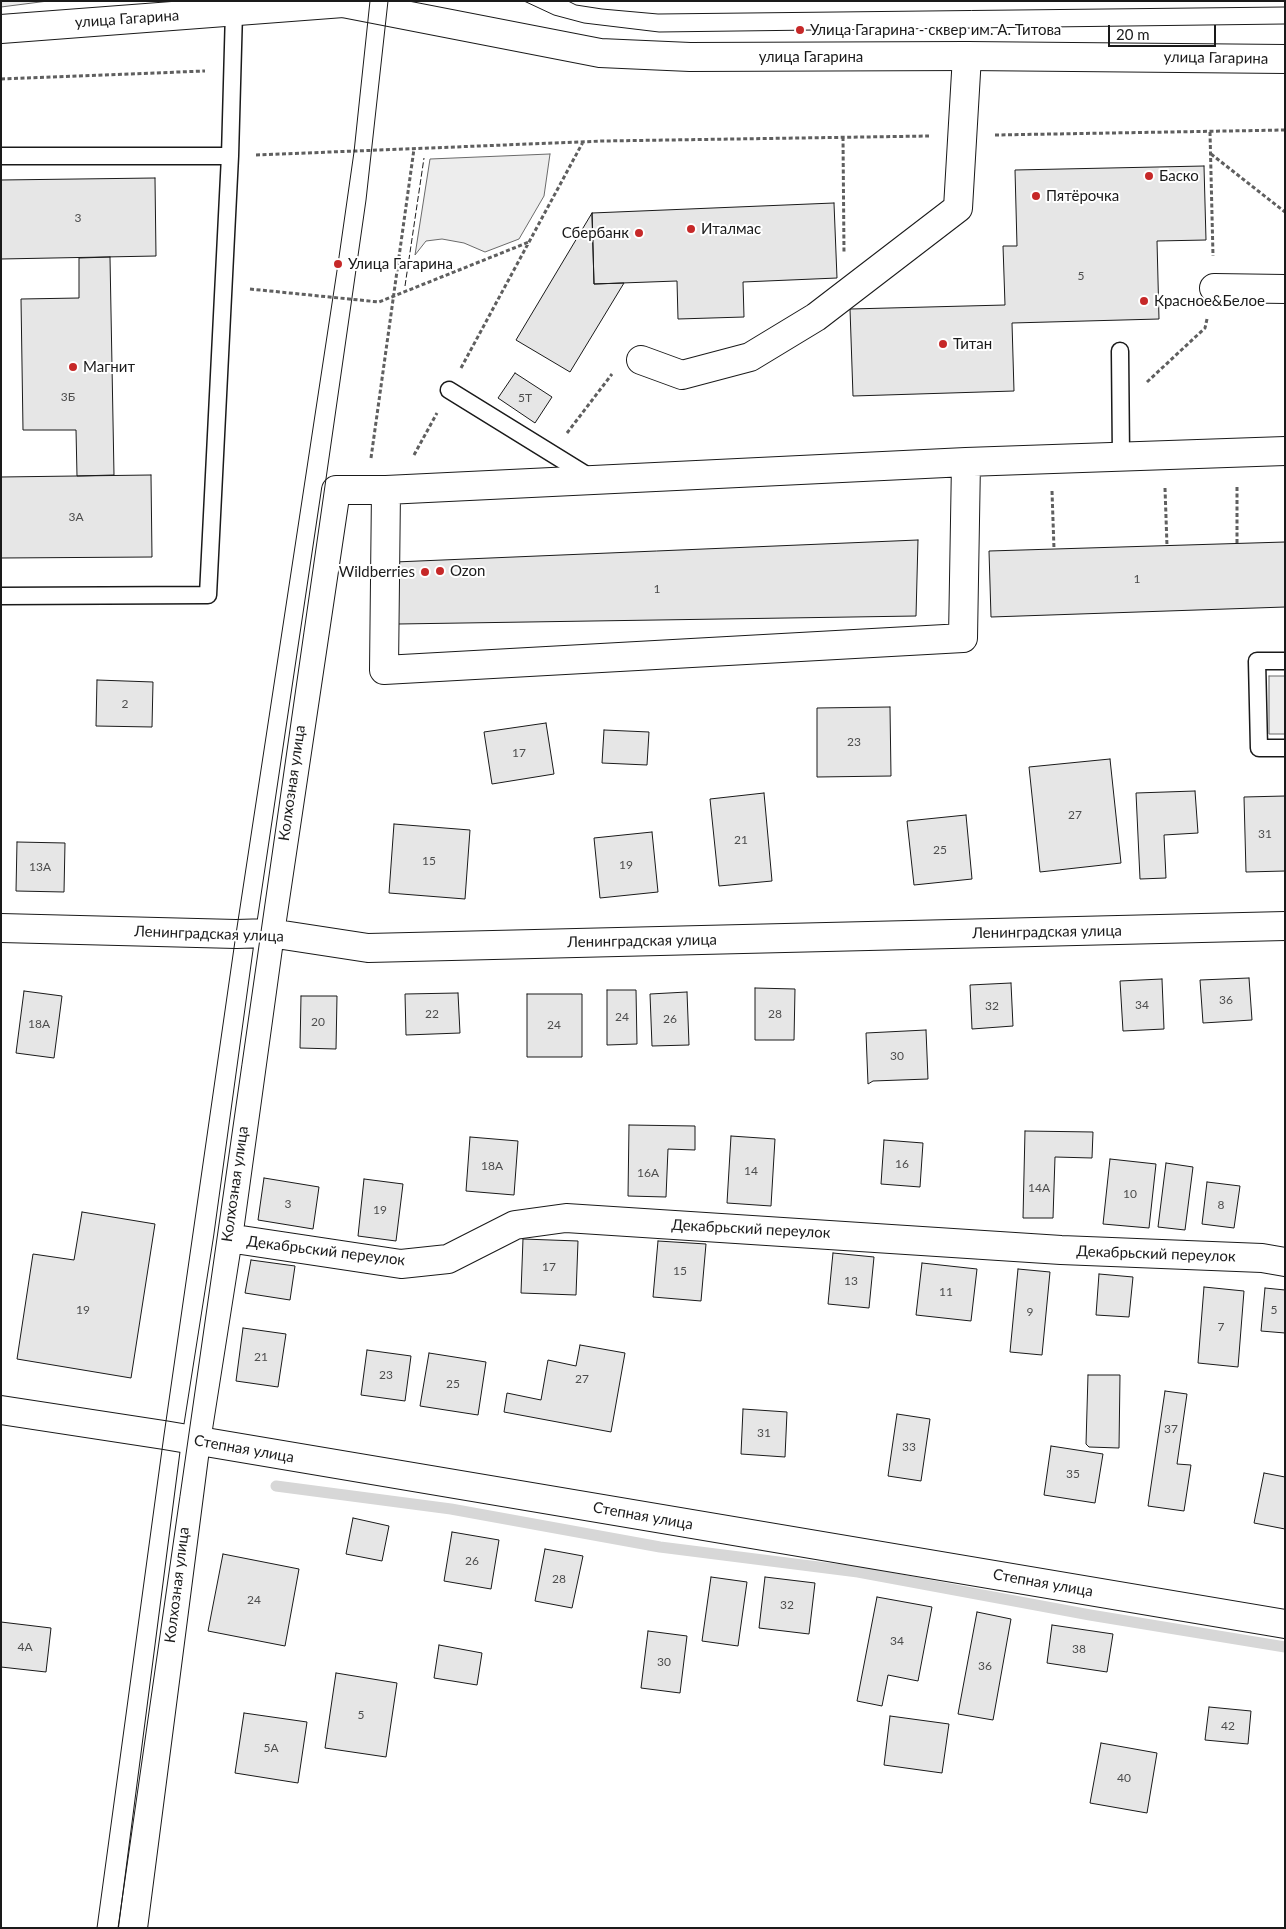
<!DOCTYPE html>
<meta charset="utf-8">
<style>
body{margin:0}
#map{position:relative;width:1286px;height:1929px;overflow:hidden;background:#fff;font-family:Lato,sans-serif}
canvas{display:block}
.frame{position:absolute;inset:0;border:2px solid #1a1a1a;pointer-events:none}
.scale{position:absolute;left:1108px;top:25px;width:108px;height:22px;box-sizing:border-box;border:2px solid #1a1a1a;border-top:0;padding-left:6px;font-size:15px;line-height:18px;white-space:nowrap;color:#1a1a1a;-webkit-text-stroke:4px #fff;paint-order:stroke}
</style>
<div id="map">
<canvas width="1286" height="1929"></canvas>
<div class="frame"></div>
<div class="scale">20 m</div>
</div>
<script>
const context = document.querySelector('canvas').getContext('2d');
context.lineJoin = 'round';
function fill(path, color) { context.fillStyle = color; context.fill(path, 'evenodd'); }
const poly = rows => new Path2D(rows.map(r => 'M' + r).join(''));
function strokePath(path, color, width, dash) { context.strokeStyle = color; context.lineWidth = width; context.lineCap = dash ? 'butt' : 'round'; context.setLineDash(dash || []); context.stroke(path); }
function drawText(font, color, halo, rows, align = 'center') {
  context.font = font + ' Lato,sans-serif'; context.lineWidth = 4; context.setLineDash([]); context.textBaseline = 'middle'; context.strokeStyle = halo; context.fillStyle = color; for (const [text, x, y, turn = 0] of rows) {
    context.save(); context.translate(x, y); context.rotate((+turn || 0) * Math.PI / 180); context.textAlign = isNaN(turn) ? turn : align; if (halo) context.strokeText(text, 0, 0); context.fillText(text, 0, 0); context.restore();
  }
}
const built = poly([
 [1,1,48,1,1,7,1,1],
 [550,154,544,196,519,239,485,252,464,243,442,239,426,241,415,255,430,159,550,154],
 [1269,676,1285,676,1285,734,1269,734,1269,676]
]);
const stream = poly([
 [276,1486,451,1509,660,1547,858,1572,1090,1615,1285,1647]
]);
const building = poly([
 [1204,166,1206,240,1157,241,1159,319,1012,323,1014,391,853,396,850,309,1005,305,1003,246,1017,246,1015,170,1204,166],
 [155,178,156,256,1,259,1,180,155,178],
 [834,203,837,278,743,282,744,317,678,319,677,281,594,284,592,213,834,203],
 [592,213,594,284,624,283,570,372,516,340,592,213],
 [110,257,114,475,77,476,76,430,23,430,21,299,79,298,79,258,110,257],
 [515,373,552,397,535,423,498,398,515,373],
 [151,475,152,557,1,558,1,477,151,475],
 [918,540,916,616,398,624,395,562,918,540],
 [1285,542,1285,607,991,617,989,551,1285,542],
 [97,680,153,682,152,727,96,726,97,680],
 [890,707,891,776,817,777,817,708,890,707],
 [546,723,554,774,492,784,484,732,546,723],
 [604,730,649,732,647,765,602,763,604,730],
 [1110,759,1121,863,1040,872,1029,767,1110,759],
 [1195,791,1198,833,1164,835,1166,878,1140,879,1136,793,1195,791],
 [764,793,772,881,719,886,710,799,764,793],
 [1285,796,1285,871,1246,872,1244,797,1285,796],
 [966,815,972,879,914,885,907,821,966,815],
 [394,824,470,830,465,899,389,893,394,824],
 [652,832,658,892,600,898,594,838,652,832],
 [17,842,65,843,64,892,16,891,17,842],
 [1249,978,1252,1020,1203,1023,1200,980,1249,978],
 [1162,979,1164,1029,1123,1031,1120,981,1162,979],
 [1011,983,1013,1026,972,1029,970,985,1011,983],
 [755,988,795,989,794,1040,755,1040,755,988],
 [607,990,636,990,637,1044,607,1045,607,990],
 [24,991,62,996,54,1058,16,1053,24,991],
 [687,992,689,1045,652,1046,650,994,687,992],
 [458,993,460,1033,406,1035,405,994,458,993],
 [527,994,582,994,582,1057,527,1057,527,994],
 [301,996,337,996,336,1049,300,1048,301,996],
 [926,1030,928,1079,873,1081,868,1084,866,1033,926,1030],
 [629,1125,695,1126,695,1150,668,1149,666,1197,628,1196,629,1125],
 [1025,1131,1093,1132,1092,1158,1055,1157,1053,1218,1023,1218,1025,1131],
 [731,1136,775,1139,771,1206,727,1203,731,1136],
 [470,1137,518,1141,514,1195,466,1191,470,1137],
 [884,1140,923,1143,920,1187,881,1184,884,1140],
 [1110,1159,1156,1164,1149,1228,1103,1224,1110,1159],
 [1166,1163,1193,1167,1185,1230,1158,1227,1166,1163],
 [264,1178,319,1187,313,1229,258,1220,264,1178],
 [364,1179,403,1184,396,1241,358,1236,364,1179],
 [1207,1182,1240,1186,1234,1228,1202,1224,1207,1182],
 [82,1212,155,1224,131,1378,17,1359,33,1254,74,1260,82,1212],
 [523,1239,578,1241,576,1295,521,1293,523,1239],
 [658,1241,706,1244,701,1301,653,1297,658,1241],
 [833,1253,874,1257,869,1308,828,1304,833,1253],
 [251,1260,295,1266,290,1300,245,1293,251,1260],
 [922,1263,977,1269,971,1321,916,1315,922,1263],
 [1018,1269,1050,1272,1042,1355,1010,1352,1018,1269],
 [1099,1274,1133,1277,1129,1317,1096,1315,1099,1274],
 [1204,1287,1244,1291,1238,1367,1198,1363,1204,1287],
 [1265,1288,1285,1290,1285,1333,1261,1331,1265,1288],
 [243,1328,286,1334,278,1387,236,1381,243,1328],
 [580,1345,625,1353,611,1432,504,1412,507,1393,541,1400,548,1360,576,1366,580,1345],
 [367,1350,411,1356,405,1401,361,1395,367,1350],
 [429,1353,486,1362,478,1415,420,1406,429,1353],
 [1088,1375,1120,1375,1119,1448,1089,1447,1086,1444,1088,1375],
 [1165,1391,1187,1394,1177,1464,1191,1465,1184,1511,1148,1506,1165,1391],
 [743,1409,787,1412,785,1457,741,1454,743,1409],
 [897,1414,930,1419,921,1481,888,1476,897,1414],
 [1051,1446,1103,1454,1095,1503,1044,1495,1051,1446],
 [1264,1473,1285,1477,1285,1529,1254,1523,1264,1473],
 [353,1518,389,1526,382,1561,346,1554,353,1518],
 [452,1532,499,1540,491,1589,444,1581,452,1532],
 [545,1549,583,1556,572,1608,535,1601,545,1549],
 [223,1554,299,1569,285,1646,208,1631,223,1554],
 [711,1577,747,1582,738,1646,702,1641,711,1577],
 [765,1577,815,1583,809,1634,759,1628,765,1577],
 [877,1597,932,1607,918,1681,888,1675,882,1706,857,1701,877,1597],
 [977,1612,1011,1619,993,1720,958,1714,977,1612],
 [1,1622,51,1628,46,1672,1,1667,1,1622],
 [1052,1625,1113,1634,1107,1672,1047,1663,1052,1625],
 [648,1631,687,1636,680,1693,641,1688,648,1631],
 [439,1645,482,1653,477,1685,434,1678,439,1645],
 [336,1673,397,1683,386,1757,325,1748,336,1673],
 [1209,1707,1251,1711,1248,1744,1205,1740,1209,1707],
 [244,1713,307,1722,298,1783,235,1773,244,1713],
 [890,1716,949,1724,942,1773,884,1765,890,1716],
 [1101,1743,1157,1753,1147,1813,1090,1803,1101,1743]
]);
const path = poly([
 [1,79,205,71],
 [1210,132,1213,256],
 [995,135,1285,130],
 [843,137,844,254],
 [1211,154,1285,212],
 [256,155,603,141,929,136],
 [250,289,379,302,529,242],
 [461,368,583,142],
 [1147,382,1205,328,1207,319],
 [567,433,612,374],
 [414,455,437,413],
 [371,458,414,149],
 [1165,488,1167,546],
 [1052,491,1054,549],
 [1237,543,1237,485]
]);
const lane = poly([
 [1,156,230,156],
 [1120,351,1121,457],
 [449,390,593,479],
 [1,596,208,595,230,156,234,11],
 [1285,661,1257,661,1259,748,1285,748]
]);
const street = poly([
 [1214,288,1285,289],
 [641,360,682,375,750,357,816,317,958,208,967,56],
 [966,462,963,638,384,670,386,490,966,462,1285,451],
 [1,928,236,934,270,933,368,948,1285,926],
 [228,1238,401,1264,448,1259,515,1225,566,1218,1061,1250,1262,1258,1285,1262],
 [133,1928,196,1441,228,1238,270,933,336,490,386,490]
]);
const secondary = poly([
 [1,29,343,3],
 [1,1410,164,1435,1285,1624]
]);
const primary = poly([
 [343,3,600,53,690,57,967,56,1285,59]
]);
const tram = poly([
 [524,1,554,15,584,23,659,32,1285,24],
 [568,1,576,5,602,9,658,14,1285,7],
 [97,1928,164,1435,236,934,338,264,354,152,370,1],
 [118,1928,366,200,388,1]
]);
const fence = poly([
 [405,286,424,158]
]);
const markers = [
 [800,30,5,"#c62828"],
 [1149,176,5,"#c62828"],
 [1036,196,5,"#c62828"],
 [691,229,5,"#c62828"],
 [639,233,5,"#c62828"],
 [338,264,5,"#c62828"],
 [1144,301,5,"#c62828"],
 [943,344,5,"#c62828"],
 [73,367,5,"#c62828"],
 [440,571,5,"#c62828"],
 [425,572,5,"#c62828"]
];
const numberNames = [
 ["3",78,218],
 ["5",1081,276],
 ["3Б",68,397],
 ["5Т",525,398],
 ["3А",76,517],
 ["1",1137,579],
 ["1",657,589],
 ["2",125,704],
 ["23",854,742],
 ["17",519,753],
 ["27",1075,815],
 ["31",1265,834],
 ["21",741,840],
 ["25",940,850],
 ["15",429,861],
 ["19",626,865],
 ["13А",40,867],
 ["36",1226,1000],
 ["34",1142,1005],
 ["32",992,1006],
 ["22",432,1014],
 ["28",775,1014],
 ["24",622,1017],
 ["26",670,1019],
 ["20",318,1022],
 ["18А",39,1024],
 ["24",554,1025],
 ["30",897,1056],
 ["16",902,1164],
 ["18А",492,1166],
 ["14",751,1171],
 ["16А",648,1173],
 ["14А",1039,1188],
 ["10",1130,1194],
 ["3",288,1204],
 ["8",1221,1205],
 ["19",380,1210],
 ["17",549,1267],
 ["15",680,1271],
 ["13",851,1281],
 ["11",946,1292],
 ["19",83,1310],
 ["5",1274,1310],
 ["9",1030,1312],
 ["7",1221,1327],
 ["21",261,1357],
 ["23",386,1375],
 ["27",582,1379],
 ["25",453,1384],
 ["37",1171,1429],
 ["31",764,1433],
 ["33",909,1447],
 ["35",1073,1474],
 ["26",472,1561],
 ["28",559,1579],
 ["24",254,1600],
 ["32",787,1605],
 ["34",897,1641],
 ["4А",25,1647],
 ["38",1079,1649],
 ["30",664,1662],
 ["36",985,1666],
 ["5",361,1715],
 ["42",1228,1726],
 ["5А",271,1748],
 ["40",1124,1778]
];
const streetNames = [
 ["улица Гагарина",127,19,-4],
 ["улица Гагарина",811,57],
 ["улица Гагарина",1216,58,1],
 ["Колхозная улица",292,783,-82],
 ["Ленинградская улица",1047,932,-1],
 ["Ленинградская улица",209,934,2],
 ["Ленинградская улица",642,941,-1],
 ["Колхозная улица",235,1184,-82],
 ["Декабрьский переулок",751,1229,3],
 ["Декабрьский переулок",326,1251,7],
 ["Декабрьский переулок",1156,1254,2],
 ["Степная улица",244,1449,10],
 ["Степная улица",643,1516,10],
 ["Степная улица",1043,1583,10],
 ["Колхозная улица",177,1585,-83]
];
const poiNames = [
 ["Улица Гагарина - сквер им. А. Титова",810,30],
 ["Баско",1159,176],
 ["Пятёрочка",1046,196],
 ["Италмас",701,229],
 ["Сбербанк",629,233,"right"],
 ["Улица Гагарина",348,264],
 ["Красное&Белое",1154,301],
 ["Титан",953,344],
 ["Магнит",83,367],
 ["Ozon",450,571],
 ["Wildberries",415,572,"right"]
];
fill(built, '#ededed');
strokePath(built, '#6a6a6a', 1);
strokePath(stream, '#d7d7d7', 11);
fill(building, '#e6e6e6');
strokePath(building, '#1a1a1a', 1);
strokePath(lane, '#1a1a1a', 19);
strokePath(street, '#1a1a1a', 30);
strokePath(secondary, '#1a1a1a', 30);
strokePath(primary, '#1a1a1a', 30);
strokePath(path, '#5f5f5f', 3, [4, 2.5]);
strokePath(lane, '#fff', 16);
strokePath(street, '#fff', 28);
strokePath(secondary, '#fff', 28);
strokePath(primary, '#fff', 28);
strokePath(tram, '#1a1a1a', 1);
strokePath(fence, '#1a1a1a', 1, [6, 2.5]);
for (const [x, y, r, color] of markers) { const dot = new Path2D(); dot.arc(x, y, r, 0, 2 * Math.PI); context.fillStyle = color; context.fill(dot); strokePath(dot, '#fff', 2); }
drawText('12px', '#4d4d4d', null, numberNames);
drawText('15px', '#1a1a1a', '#fff', streetNames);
drawText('15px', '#1a1a1a', '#fff', poiNames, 'left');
</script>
